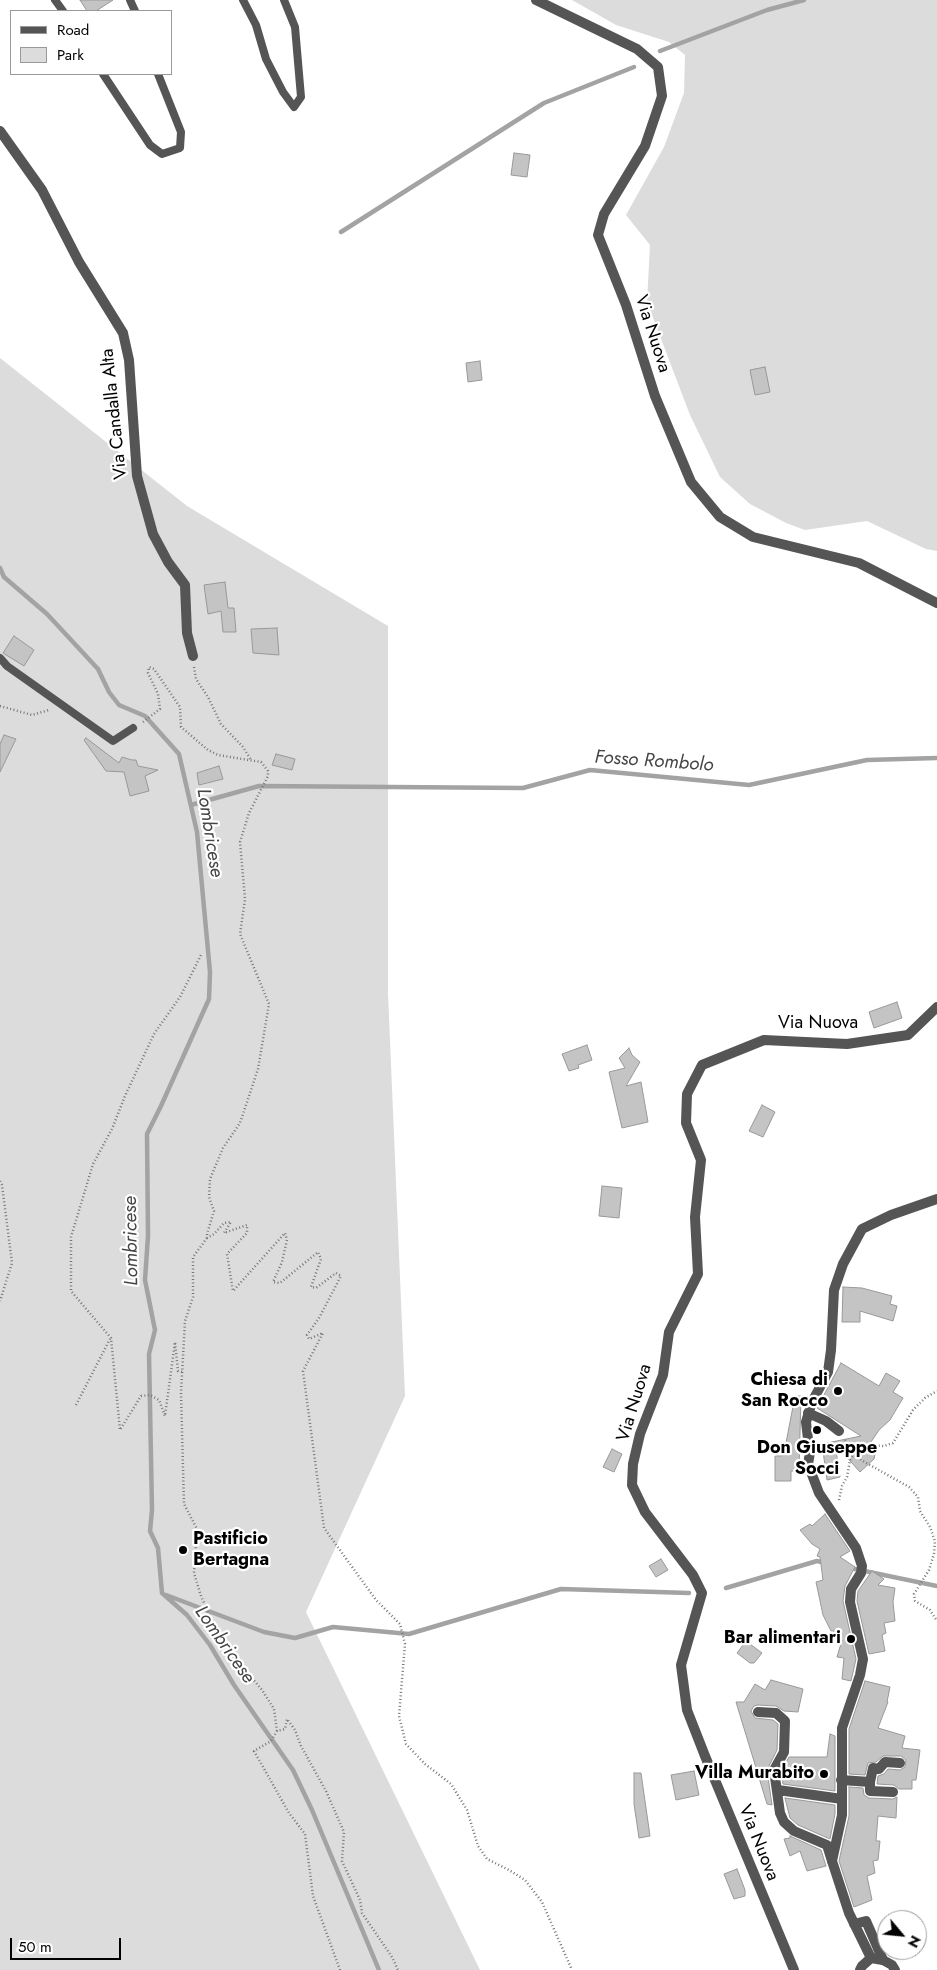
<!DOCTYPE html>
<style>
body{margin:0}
#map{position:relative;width:937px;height:1970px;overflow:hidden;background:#fff;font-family:Jost,sans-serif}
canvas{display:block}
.legend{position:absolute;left:10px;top:10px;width:162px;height:65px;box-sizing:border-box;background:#fff;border:1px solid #999;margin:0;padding:6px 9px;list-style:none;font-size:15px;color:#000}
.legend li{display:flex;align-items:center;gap:10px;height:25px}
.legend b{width:25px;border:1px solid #999}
.north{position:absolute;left:877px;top:1910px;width:50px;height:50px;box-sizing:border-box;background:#fff;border:1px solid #999;border-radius:50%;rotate:118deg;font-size:14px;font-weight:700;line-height:20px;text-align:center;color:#000}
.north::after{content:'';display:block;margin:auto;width:18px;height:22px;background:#000;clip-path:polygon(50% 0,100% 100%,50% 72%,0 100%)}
.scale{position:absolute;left:10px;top:1938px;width:111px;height:22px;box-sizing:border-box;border:2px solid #000;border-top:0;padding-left:6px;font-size:15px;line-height:18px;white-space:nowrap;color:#000;-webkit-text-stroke:4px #fff;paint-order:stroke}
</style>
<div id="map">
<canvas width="937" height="1970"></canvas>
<ul class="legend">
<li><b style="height:6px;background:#555"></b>Road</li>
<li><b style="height:14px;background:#dcdcdc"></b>Park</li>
</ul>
<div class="north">N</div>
<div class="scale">50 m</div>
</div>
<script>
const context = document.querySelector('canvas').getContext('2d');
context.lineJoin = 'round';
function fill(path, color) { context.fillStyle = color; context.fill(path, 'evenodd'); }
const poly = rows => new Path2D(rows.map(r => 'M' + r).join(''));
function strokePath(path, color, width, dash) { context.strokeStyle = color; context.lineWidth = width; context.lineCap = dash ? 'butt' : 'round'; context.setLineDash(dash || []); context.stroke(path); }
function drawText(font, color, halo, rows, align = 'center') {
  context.font = font + ' Jost,sans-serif'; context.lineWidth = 4.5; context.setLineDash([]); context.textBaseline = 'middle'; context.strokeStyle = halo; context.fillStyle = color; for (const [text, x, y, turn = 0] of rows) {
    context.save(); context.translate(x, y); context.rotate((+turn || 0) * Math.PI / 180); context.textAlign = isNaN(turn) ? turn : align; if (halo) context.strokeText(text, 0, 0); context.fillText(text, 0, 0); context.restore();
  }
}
const green = poly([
 [572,0,937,0,937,551,926,549,867,521,805,530,786,523,750,504,720,477,690,415,647,302,650,245,626,215,664,147,684,93,685,55,669,42,616,25],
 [0,358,187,506,388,626,388,993,405,1396,306,1612,480,1970,0,1970]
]);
const stream = poly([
 [660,51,767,10,804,0],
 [341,232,544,103,634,67],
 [0,568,4,577,47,614,98,669,109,692,119,705,145,716,179,754,197,832,210,972,209,999,161,1106,147,1134,148,1236,145,1280,155,1330,149,1354,152,1510,150,1531,158,1548,162,1593,187,1615,210,1645,234,1685,293,1770,312,1810,379,1970],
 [191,805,259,786,523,788,590,770,749,785,867,760,937,758],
 [850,1568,937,1586],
 [726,1588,817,1561,826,1563],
 [166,1595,264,1632,295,1638,333,1627,409,1634,561,1589,689,1593]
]);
const building = poly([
 [80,0,113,0,96,11,87,11,80,0],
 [514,153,530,155,527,177,511,175,514,153],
 [480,361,482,380,468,382,466,363,480,361],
 [765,367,770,392,755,395,750,370,765,367],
 [225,582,228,608,234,608,236,632,223,632,221,611,208,614,204,585,225,582],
 [277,628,279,655,253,653,251,629,277,628],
 [14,636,34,650,24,666,3,653,14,636],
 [4,735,16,739,0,772,0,744,4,735],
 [86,738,119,763,122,757,132,760,136,760,138,766,158,770,145,776,149,791,130,796,124,772,106,771,84,740,86,738],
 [276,754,295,759,292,770,272,765,276,754],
 [219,766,223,779,199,785,197,773,219,766],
 [897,1002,902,1018,874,1028,869,1012,897,1002],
 [587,1045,592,1060,578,1065,579,1068,569,1071,562,1054,587,1045],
 [629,1048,632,1055,640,1062,626,1086,641,1082,648,1122,622,1128,609,1072,625,1068,619,1058,629,1048],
 [762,1105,775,1112,763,1137,749,1131,762,1105],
 [602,1186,622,1188,619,1218,599,1216,602,1186],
 [843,1287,862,1288,892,1296,890,1304,897,1306,893,1321,860,1311,860,1322,842,1322,843,1287],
 [841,1363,879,1386,886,1373,900,1381,893,1392,903,1398,890,1420,879,1430,867,1448,876,1450,874,1459,860,1472,835,1444,840,1477,827,1480,822,1444,861,1436,817,1408,841,1363],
 [795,1396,801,1396,799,1471,791,1471,791,1481,775,1481,775,1456,782,1456,784,1443,786,1443,795,1396],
 [612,1449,622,1454,614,1472,603,1467,612,1449],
 [825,1514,850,1551,840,1557,855,1567,845,1586,843,1601,856,1659,851,1681,842,1679,844,1658,837,1657,842,1640,835,1641,834,1631,831,1631,823,1615,816,1582,823,1580,820,1557,817,1556,820,1549,812,1544,800,1530,810,1524,812,1526,825,1514],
 [661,1559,668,1570,656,1577,649,1566,661,1559],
 [872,1571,884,1579,878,1585,895,1588,893,1602,895,1621,884,1623,886,1633,882,1635,885,1651,869,1654,857,1601,858,1591,872,1571],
 [746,1641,762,1653,754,1663,750,1663,737,1653,746,1641],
 [771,1680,803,1689,798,1712,784,1711,776,1706,758,1705,754,1706,751,1711,755,1718,773,1720,778,1724,777,1750,767,1770,772,1805,767,1804,736,1702,744,1702,755,1684,765,1690,771,1680],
 [865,1681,890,1687,887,1702,888,1702,878,1728,905,1736,902,1748,920,1750,916,1780,912,1780,912,1789,899,1789,894,1785,877,1784,878,1776,884,1774,888,1769,900,1770,905,1767,906,1760,901,1756,883,1756,876,1762,868,1763,865,1775,849,1774,849,1729,865,1681],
 [830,1734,835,1736,835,1791,783,1784,781,1771,789,1757,827,1757,830,1734],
 [694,1771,699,1795,676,1800,671,1775,694,1771],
 [634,1773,641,1773,650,1836,639,1838,634,1804,634,1773],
 [849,1787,863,1788,864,1795,869,1798,893,1799,897,1797,896,1818,878,1816,876,1841,880,1841,878,1860,873,1861,875,1873,867,1876,872,1900,854,1907,839,1861,849,1816,849,1787],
 [785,1798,835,1805,835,1814,830,1839,798,1825,790,1818,785,1798],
 [790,1836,821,1850,826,1866,807,1871,800,1851,790,1856,784,1839,790,1838,790,1836],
 [737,1869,745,1890,745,1896,734,1899,724,1874,737,1869]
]);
const path = poly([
 [194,667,196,679,208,697,221,724,243,747,251,760],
 [0,706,32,715,49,710],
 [143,722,160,709,158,694,148,673,149,667,154,669,180,707,181,727,208,750,218,755,261,762,268,771,268,776,249,813,240,842,245,899,240,934,269,1004,258,1069,240,1123,223,1148,210,1179,209,1197,214,1211,207,1234,207,1238,214,1234,224,1223,231,1222,224,1233,247,1225,247,1233,227,1254,233,1291,285,1233,287,1240,282,1262,273,1282,280,1283,318,1252,321,1259,311,1287,316,1288,336,1273,341,1276,319,1318,307,1335,309,1339,323,1333,303,1371,324,1528,376,1600,400,1624,405,1644,399,1716,406,1744,425,1764,451,1784,467,1810,478,1846,487,1859,509,1870,525,1880,542,1902,572,1970],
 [0,1181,2,1185,12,1263,0,1301],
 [207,1238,193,1257,193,1297,185,1321,181,1393,184,1504,197,1529,194,1573,201,1596,215,1628,231,1653,262,1690,274,1709,277,1731],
 [182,1372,178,1371,175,1342,165,1416,159,1400,150,1395,141,1396,120,1430,111,1338,71,1291,71,1237,93,1164,112,1129,125,1096,154,1034,180,997,201,955],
 [76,1405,110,1339],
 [845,1440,861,1460,909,1487,918,1497,920,1511,930,1527,935,1541,934,1554,929,1570,914,1594,915,1601,930,1610,937,1621],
 [839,1500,842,1486,847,1477,850,1460,858,1449,867,1445,884,1446,893,1443,913,1410,925,1398,937,1391],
 [340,1970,313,1896,305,1834,289,1813,254,1751,271,1741,277,1731,285,1729,287,1719,295,1730,301,1746,326,1791,344,1832,342,1861,360,1900,362,1913,392,1957,398,1970]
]);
const service = poly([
 [55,0,63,11],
 [130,0,135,11],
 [243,0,256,25,266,59,283,92,294,107,301,97,295,27,284,0],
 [103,74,150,145,162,154,180,148,181,132,158,74],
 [0,658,7,666,113,741,133,728]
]);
const pedestrian = poly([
 [808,1413,826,1421,839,1431],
 [811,1447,808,1439,806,1422,812,1402,828,1372,831,1350,834,1290,843,1264,862,1229,891,1215,937,1199],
 [758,1712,776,1713,785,1721,784,1752,774,1770,780,1813,784,1822,794,1831,827,1845,832,1861],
 [841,1780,870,1782,870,1791,893,1792],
 [870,1782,873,1768,879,1769,885,1762,900,1763],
 [778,1790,842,1799]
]);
const minor = poly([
 [0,131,42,190,79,262,123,333,129,360,137,476,153,534,168,562,185,585,187,633,193,656],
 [811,1447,808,1464,819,1493,856,1548,862,1566,861,1573,851,1589,850,1602,863,1659,860,1675,842,1728,842,1815,832,1861,849,1913,871,1958],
 [854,1924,866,1921,883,1960]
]);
const tertiary = poly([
 [536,0,637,49,658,67,662,96,645,146,604,214,598,235,626,305,655,396,691,482,720,517,753,537,859,563,937,603],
 [794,1970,705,1756,687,1710,681,1665,702,1593,693,1575,645,1512,632,1485,633,1464,640,1434,663,1375,669,1332,698,1274,695,1217,701,1160,686,1123,687,1094,702,1065,764,1040,847,1044,908,1035,937,1007],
 [860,1970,862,1966,871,1958,883,1960,892,1965,895,1970]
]);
const markers = [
 [838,1391,5,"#000"],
 [817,1430,5,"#000"],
 [183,1550,5,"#000"],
 [851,1639,5,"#000"],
 [824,1774,5,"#000"]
];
const streetNames = [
 ["Via Nuova",652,334,72],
 ["Via Candalla Alta",115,414,-96],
 ["Via Nuova",818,1024],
 ["Via Nuova",635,1403,-73],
 ["Via Nuova",758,1843,68]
];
const poiNames = [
 ["Chiesa di",828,1381],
 ["San Rocco",828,1402],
 ["Don Giuseppe",817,1449,"center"],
 ["Socci",817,1470,"center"],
 ["Pastificio",193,1540,"left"],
 ["Bertagna",193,1561,"left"],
 ["Bar alimentari",841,1639],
 ["Villa Murabito",814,1774]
];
const waterNames = [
 ["Fosso Rombolo",654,762,4],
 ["Lombricese",209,833,81],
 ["Lombricese",132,1241,-91],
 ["Lombricese",224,1645,55]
];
fill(green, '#dcdcdc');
strokePath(stream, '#a3a3a3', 4.5);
fill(building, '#c4c4c4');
strokePath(building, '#999', 1);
strokePath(path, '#777', 2.5, [1, 2.5]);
strokePath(service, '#555', 8);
strokePath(pedestrian, '#555', 10);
strokePath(minor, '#555', 10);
strokePath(tertiary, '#555', 10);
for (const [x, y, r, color] of markers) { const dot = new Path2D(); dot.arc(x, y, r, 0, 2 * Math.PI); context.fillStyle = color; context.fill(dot); strokePath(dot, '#fff', 2); }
drawText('18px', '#000', '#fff', streetNames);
drawText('bold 18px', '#000', '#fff', poiNames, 'right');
drawText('italic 19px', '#444', '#fff', waterNames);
</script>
